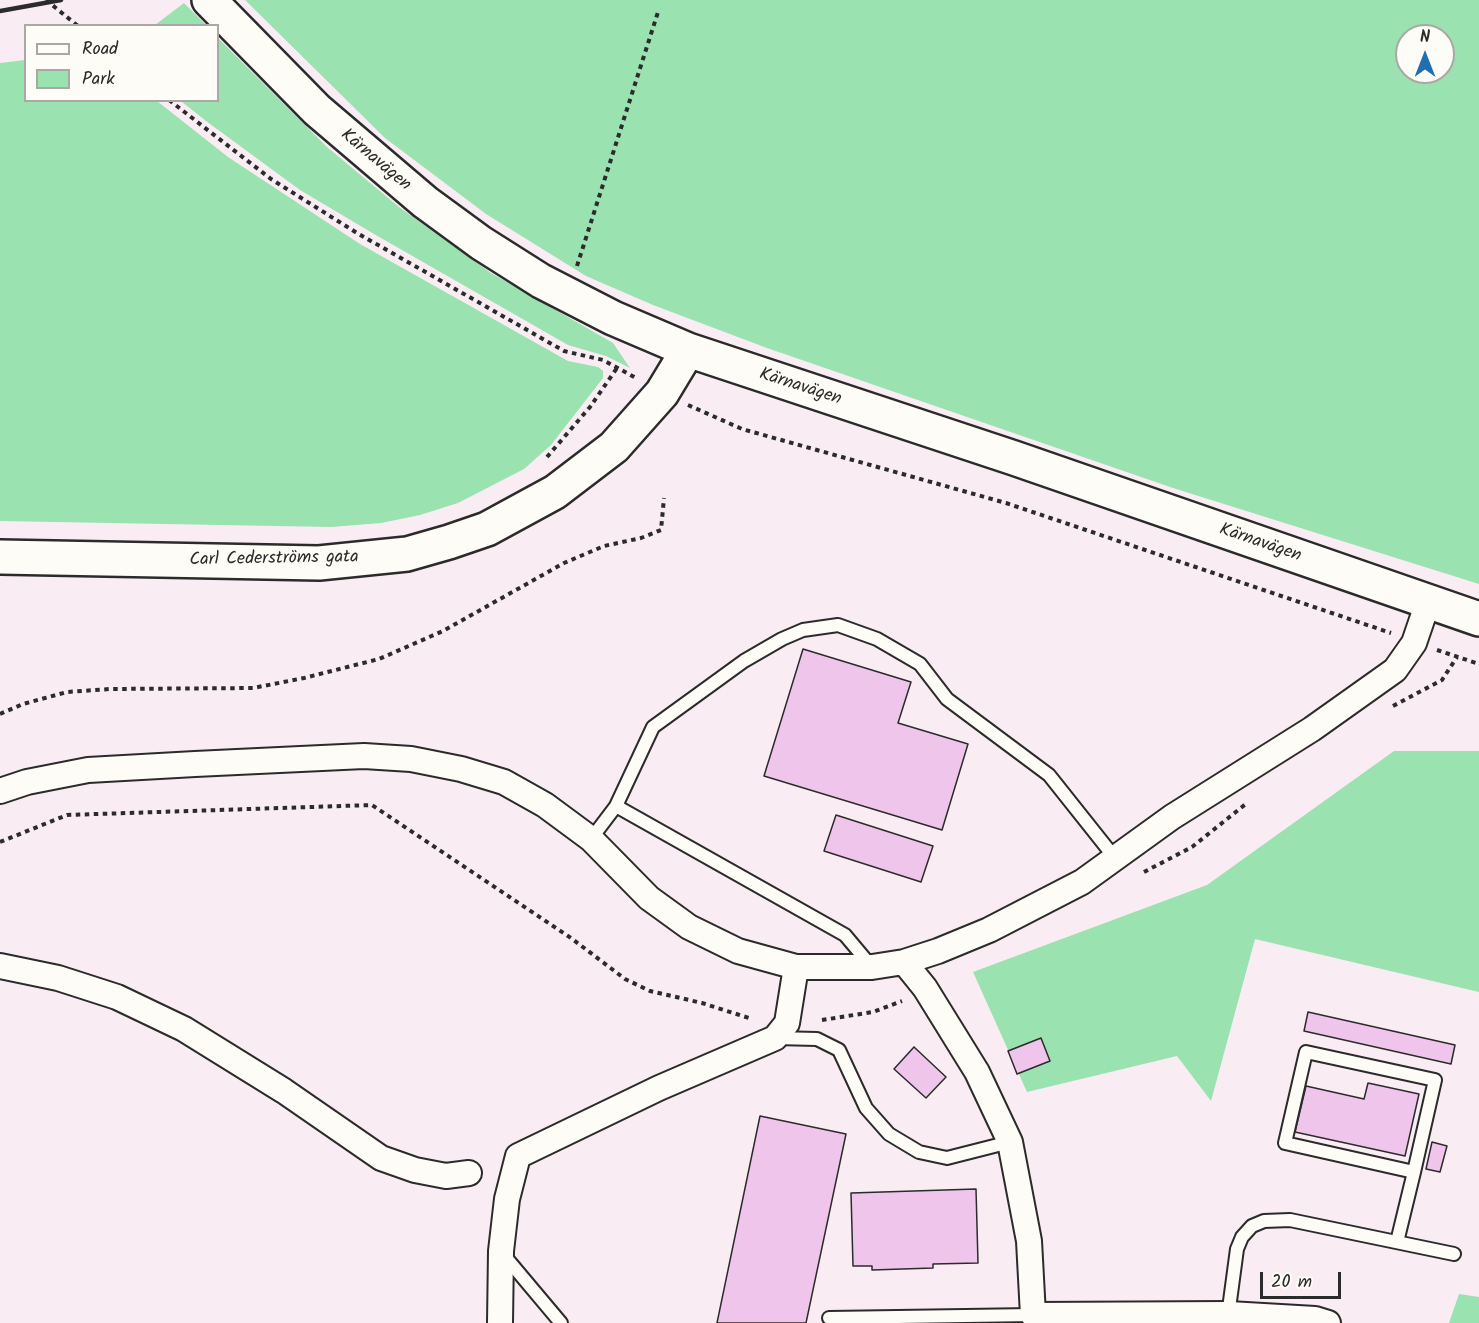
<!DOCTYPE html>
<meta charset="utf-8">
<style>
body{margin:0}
#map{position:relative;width:1479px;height:1323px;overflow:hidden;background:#f9ecf3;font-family:Kalam,sans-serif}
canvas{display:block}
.legend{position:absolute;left:24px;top:24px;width:195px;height:78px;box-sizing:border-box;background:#fdfcf7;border:2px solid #a9a8a5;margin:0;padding:8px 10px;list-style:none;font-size:18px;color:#2b2b2b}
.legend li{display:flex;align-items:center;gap:12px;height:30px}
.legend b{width:30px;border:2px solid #a9a8a5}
.north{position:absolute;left:1395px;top:24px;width:60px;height:60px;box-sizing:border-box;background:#fdfcf7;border:2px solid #a9a8a5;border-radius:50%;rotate:0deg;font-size:16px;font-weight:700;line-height:24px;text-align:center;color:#2b2b2b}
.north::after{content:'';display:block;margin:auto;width:21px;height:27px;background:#1f6fb2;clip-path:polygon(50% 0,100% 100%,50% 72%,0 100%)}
.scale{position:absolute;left:1260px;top:1272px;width:81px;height:27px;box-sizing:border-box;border:3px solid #2b2b2b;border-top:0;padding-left:8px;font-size:18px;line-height:21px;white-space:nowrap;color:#2b2b2b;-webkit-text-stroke:4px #fdfcf7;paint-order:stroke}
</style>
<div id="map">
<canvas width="1479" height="1323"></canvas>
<ul class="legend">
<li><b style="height:8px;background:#fdfcf7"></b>Road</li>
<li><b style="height:16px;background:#9ae2b0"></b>Park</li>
</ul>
<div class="north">N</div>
<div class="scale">20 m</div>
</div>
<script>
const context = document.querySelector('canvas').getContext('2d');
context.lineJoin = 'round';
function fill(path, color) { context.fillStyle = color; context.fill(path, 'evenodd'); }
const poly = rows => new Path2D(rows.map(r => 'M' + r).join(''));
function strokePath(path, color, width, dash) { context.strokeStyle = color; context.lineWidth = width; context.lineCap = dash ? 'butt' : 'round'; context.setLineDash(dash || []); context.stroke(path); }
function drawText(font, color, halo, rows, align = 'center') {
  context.font = font + ' Kalam,sans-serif'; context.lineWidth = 6; context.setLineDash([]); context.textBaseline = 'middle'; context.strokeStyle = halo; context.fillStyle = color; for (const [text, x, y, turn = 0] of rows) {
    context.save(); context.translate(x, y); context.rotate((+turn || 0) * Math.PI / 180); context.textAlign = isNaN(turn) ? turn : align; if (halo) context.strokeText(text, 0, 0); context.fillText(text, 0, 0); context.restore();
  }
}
const green = poly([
 [245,0,1479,0,1479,584,1173,488,767,348,653,305,586,276,486,214,385,138],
 [1407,36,1443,36,1443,72,1407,72],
 [184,3,206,25,155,25],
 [218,38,327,147,399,207,491,273,613,343,630,368,606,356,568,345,374,234,300,190,206,121,181,101,218,100],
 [25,60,26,100,157,101,228,157,360,244,568,361,598,367,603,371,603,378,551,445,524,469,458,503,420,515,381,523,331,527,0,521,0,63],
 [1394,751,1479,751,1479,992,1255,939,1211,1101,1177,1056,1027,1092,973,972,1207,885],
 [1459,1294,1479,1297,1479,1323,1449,1323]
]);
const building = poly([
 [803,649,911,682,898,723,968,744,942,830,764,776,803,649],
 [836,815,933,846,921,882,824,851,836,815],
 [1308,1012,1455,1045,1451,1064,1304,1031,1308,1012],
 [1041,1038,1050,1061,1017,1074,1008,1051,1041,1038],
 [914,1047,946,1077,926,1098,894,1069,914,1047],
 [1368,1083,1419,1094,1405,1156,1295,1132,1306,1086,1364,1099,1368,1083],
 [760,1116,846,1134,806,1323,717,1323,760,1116],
 [1432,1142,1447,1146,1440,1172,1426,1169,1432,1142],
 [976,1189,978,1263,933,1264,933,1268,872,1270,872,1266,853,1266,851,1193,976,1189]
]);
const path = poly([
 [169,100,271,179,357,233,564,351,603,360,636,378],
 [577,266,658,12],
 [688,405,742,429,1006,503,1391,633],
 [547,457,590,407,617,368],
 [1437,650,1479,664],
 [1393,706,1442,680,1457,657],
 [0,714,23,704,67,692,110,689,253,688,304,678,379,659,443,631,564,563,604,546,641,538,661,530,664,498],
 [0,842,67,815,372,805,571,938,625,979,650,991,702,1003,752,1019],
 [1144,872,1192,847,1247,803],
 [822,1020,873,1012,902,1001]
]);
const lane = poly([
 [616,806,845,935,871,966],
 [591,839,616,806,653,727,744,661,782,639,803,630,838,625,877,639,920,664,947,699,1049,775,1115,858],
 [775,1038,817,1039,839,1050,866,1108,889,1134,919,1152,947,1158,1010,1142],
 [1397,1242,1414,1172,1435,1080,1306,1052,1285,1143,1414,1172],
 [503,1254,561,1323],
 [1228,1316,1237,1249,1242,1237,1252,1226,1264,1221,1290,1220,1454,1254],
 [829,1318,1033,1315]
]);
const street = poly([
 [0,791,27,782,88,770,195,764,364,756,411,759,461,769,504,782,545,805,591,839,649,898,689,927,738,951,796,967,872,967,904,962,938,951,989,930,1082,882,1172,817,1312,729,1395,670,1414,643,1428,602],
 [904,962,925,988,977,1072,1010,1142,1029,1241,1033,1315,1229,1314,1315,1319,1328,1323],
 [0,966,58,978,117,997,184,1029,284,1091,381,1158,415,1170,446,1176,469,1173],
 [500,1323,501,1251,507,1199,518,1156,659,1088,775,1038,787,1023,796,967]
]);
const secondary = poly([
 [209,0,317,110,425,202,481,243,541,281,613,318,688,350,1014,458,1479,619],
 [0,557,319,563,407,554,449,542,487,529,555,492,614,447,662,393,688,350]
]);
const rail = poly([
 [0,11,61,0]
]);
const pathBridge = poly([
 [46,0,78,26]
]);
const streetNames = [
 ["Kärnavägen",375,161,40],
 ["Kärnavägen",800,388,18],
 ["Kärnavägen",1260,544,19],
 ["Carl Cederströms gata",274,560,-1]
];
fill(green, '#9ae2b0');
fill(building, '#f0c5eb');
strokePath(building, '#2b2b2b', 1.5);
strokePath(lane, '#2b2b2b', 16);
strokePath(street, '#2b2b2b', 28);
strokePath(secondary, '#2b2b2b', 38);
strokePath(path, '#2b2b2b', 4, [4.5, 4.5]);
strokePath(lane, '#fdfcf7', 12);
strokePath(street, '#fdfcf7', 24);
strokePath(secondary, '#fdfcf7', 33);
strokePath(rail, '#2b2b2b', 4.5);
strokePath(pathBridge, '#2b2b2b', 4, [4.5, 4.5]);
drawText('18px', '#2b2b2b', '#fdfcf7', streetNames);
</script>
